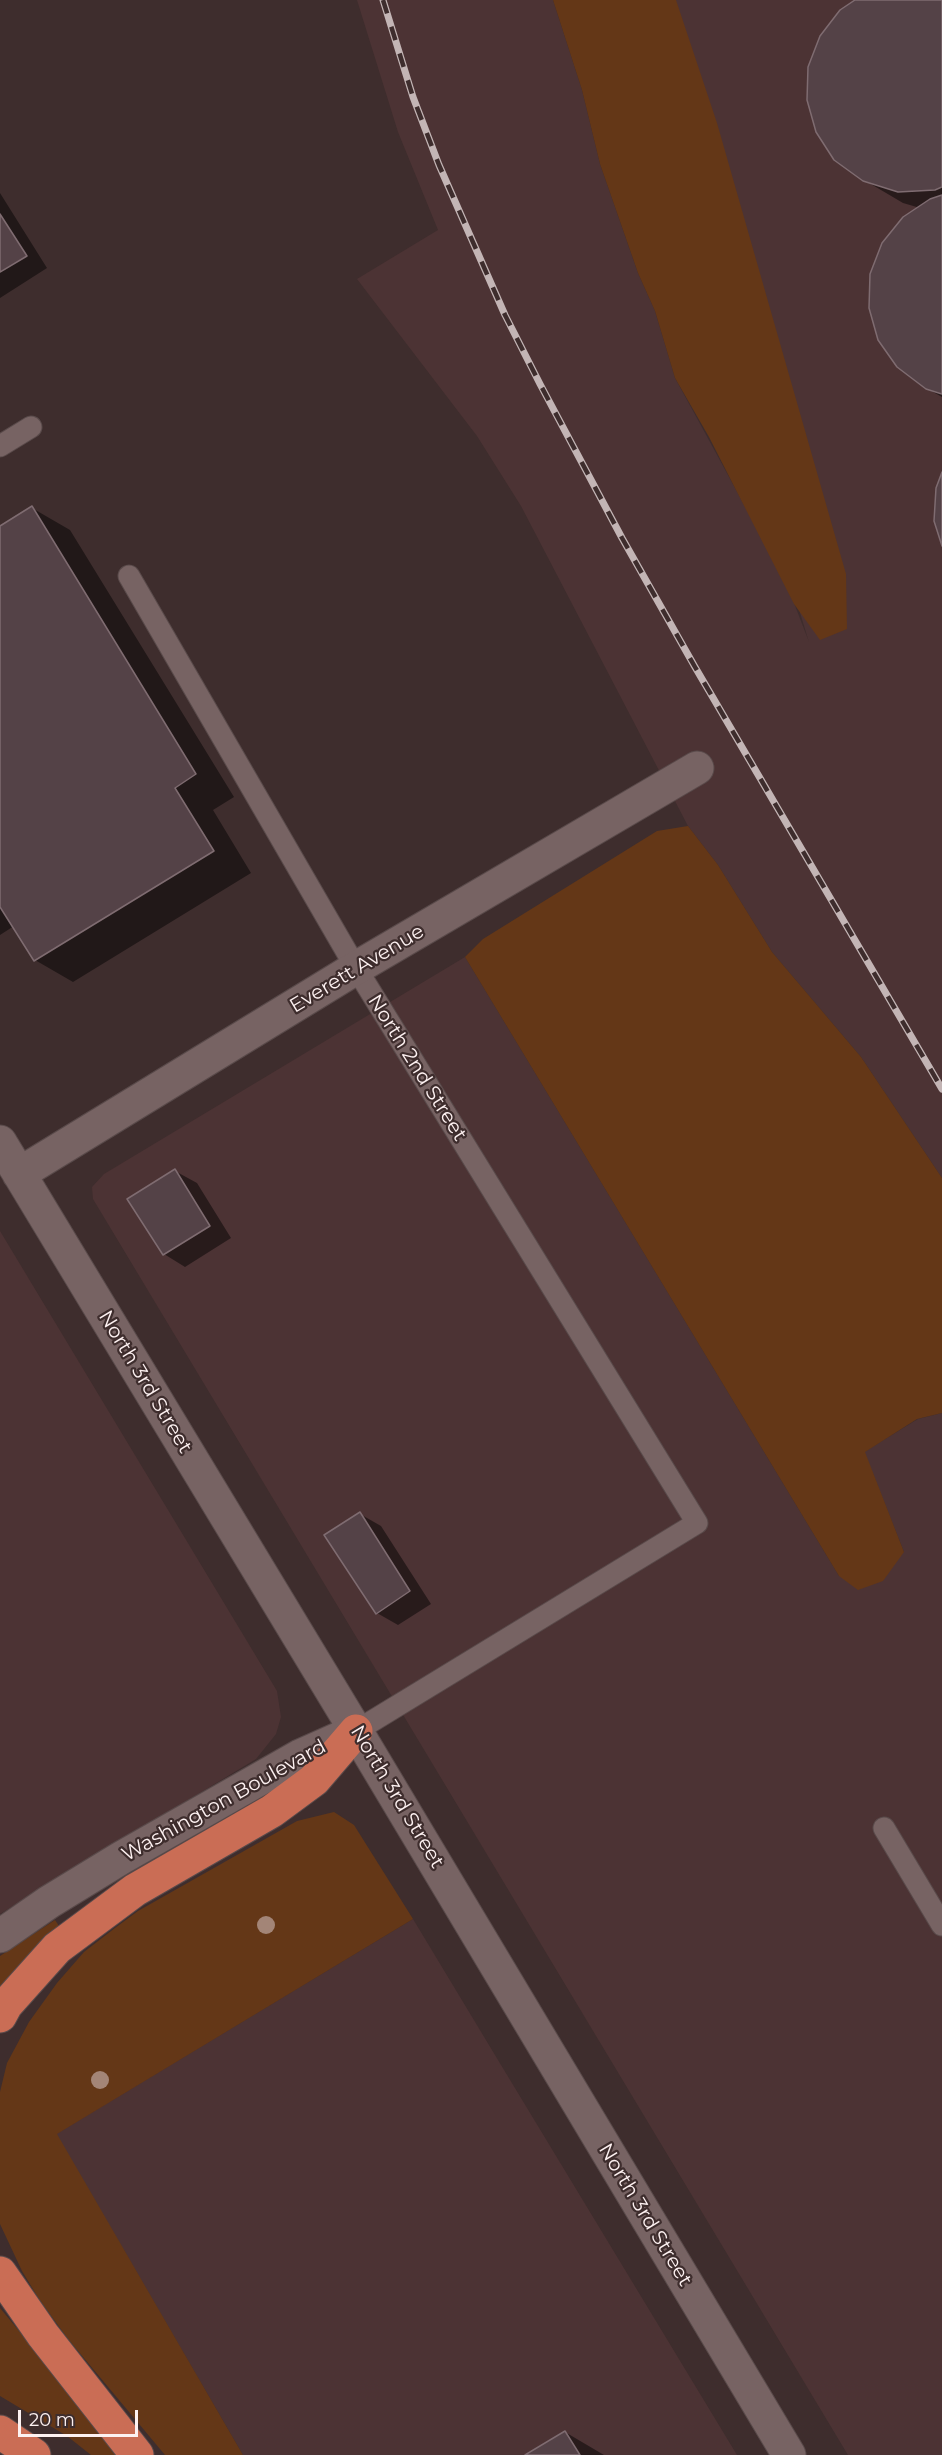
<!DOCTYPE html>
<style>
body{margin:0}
#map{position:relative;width:942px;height:2455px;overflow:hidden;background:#3e2d2d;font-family:Montserrat,sans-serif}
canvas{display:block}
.scale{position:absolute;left:18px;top:2410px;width:120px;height:27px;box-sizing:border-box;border:3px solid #fdf1f1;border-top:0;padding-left:8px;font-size:18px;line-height:21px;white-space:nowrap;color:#fdf1f1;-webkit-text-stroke:4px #3e2d2d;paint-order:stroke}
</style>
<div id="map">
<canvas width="942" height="2455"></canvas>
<div class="scale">20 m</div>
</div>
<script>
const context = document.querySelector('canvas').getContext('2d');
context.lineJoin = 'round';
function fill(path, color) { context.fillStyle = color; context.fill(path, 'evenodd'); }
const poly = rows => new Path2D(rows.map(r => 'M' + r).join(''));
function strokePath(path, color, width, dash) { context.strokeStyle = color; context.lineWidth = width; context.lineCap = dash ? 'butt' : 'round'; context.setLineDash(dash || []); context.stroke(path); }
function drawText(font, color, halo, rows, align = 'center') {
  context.font = font + ' Montserrat,sans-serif'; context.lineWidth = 4.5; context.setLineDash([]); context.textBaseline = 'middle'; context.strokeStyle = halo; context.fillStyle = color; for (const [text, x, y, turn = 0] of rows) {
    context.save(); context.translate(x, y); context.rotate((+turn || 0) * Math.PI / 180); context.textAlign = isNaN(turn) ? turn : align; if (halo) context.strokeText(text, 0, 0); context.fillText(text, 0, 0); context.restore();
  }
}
const built = poly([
 [357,0,553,0,582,90,600,164,638,273,655,311,675,378,752,519,794,603,809,642,612,0,942,0,942,1178,861,1057,772,952,718,865,688,826,521,506,477,436,357,279,438,230,398,132],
 [465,957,839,1576,904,1552,864,1452,918,1419,942,1413,942,2455,848,2455,93,1199,92,1187,104,1174],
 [0,1231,277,1691,281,1717,276,1734,256,1759,0,1914],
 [413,1919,501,2065,737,2455,243,2455,56,2134]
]);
const green = poly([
 [553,0,676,0,717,123,846,574,847,629,820,640,794,604,709,437,675,378,655,311,638,273,600,164,582,90],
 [688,826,718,865,772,952,861,1057,942,1178,942,1413,917,1419,865,1452,904,1552,883,1581,858,1590,839,1576,465,957,483,939,657,831],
 [334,1812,354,1825,413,1919,57,2134,243,2455,165,2455,68,2339,39,2299,22,2271,0,2224,0,2092,7,2063,29,2022,57,1983,84,1952,115,1928,138,1911,297,1821],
 [55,1920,61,1929,0,1990,0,1956],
 [0,2308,93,2420,120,2455,91,2455,67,2436,0,2396]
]);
const shadow = poly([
 [858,0,942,0,942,397,926,388,920,208,903,203,864,180],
 [0,193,47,268,0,298],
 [32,508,70,530,234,797,213,810,251,873,73,982,35,960,14,926,0,935,0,528],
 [175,1171,197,1183,231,1238,185,1267,164,1254],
 [360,1514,381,1526,431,1604,398,1625,377,1613],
 [565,2432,604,2455,528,2455]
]);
const building = poly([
 [855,0,942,0,942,187,935,190,898,192,863,181,834,160,816,132,807,100,808,67,820,36,840,10,855,0],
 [942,195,942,394,926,389,897,367,878,340,869,308,870,274,882,243,903,217,930,199,942,195],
 [0,214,27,256,0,272,0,214],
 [942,472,942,546,934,521,936,488,942,472],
 [32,506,196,774,175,788,214,851,34,961,0,907,0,526,32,506],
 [175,1169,210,1226,163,1255,127,1199,175,1169],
 [360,1512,410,1591,376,1614,324,1535,360,1512],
 [565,2431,580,2455,525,2455,565,2431]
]);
const service = poly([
 [0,446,31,427],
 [129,576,356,968,697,1523,356,1731],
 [884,1828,942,1925]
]);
const minor = poly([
 [0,1142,356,1731],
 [19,1174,356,968,697,768]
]);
const secondary = poly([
 [0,1936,49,1902,121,1858,300,1756,356,1731,789,2455]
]);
const motorway = poly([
 [0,2016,6,2005,57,1948,135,1890,272,1811,314,1780,356,1731],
 [0,2273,43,2335,137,2455],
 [0,2432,34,2455]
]);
const rail = poly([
 [383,0,413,97,439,165,505,315,540,384,622,538,695,667,942,1089]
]);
const trees = [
 [266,1925],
 [100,2080]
];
const streetNames = [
 ["Everett Avenue",357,969,-31],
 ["North 2nd Street",417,1068,58],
 ["North 3rd Street",145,1382,59],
 ["North 3rd Street",397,1797,59],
 ["Washington Boulevard",224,1801,-29],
 ["North 3rd Street",645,2215,59]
];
fill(built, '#4c3334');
fill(green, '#643717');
fill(shadow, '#0007');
fill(building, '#544247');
strokePath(building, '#7f6c71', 1.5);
strokePath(service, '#594a4a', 23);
strokePath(minor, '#594a4a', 35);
strokePath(secondary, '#594a4a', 35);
strokePath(motorway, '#594a4a', 35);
strokePath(service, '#776363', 21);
strokePath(minor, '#776363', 33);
strokePath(secondary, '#776363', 33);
strokePath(motorway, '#ca6d55', 33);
strokePath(rail, '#c3b5b5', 7);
strokePath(rail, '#3e2d2d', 4.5, [14]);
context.fillStyle = '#a38577';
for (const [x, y] of trees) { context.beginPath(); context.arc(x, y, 9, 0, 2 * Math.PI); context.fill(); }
drawText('20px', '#fdf1f1', '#3e2d2d', streetNames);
</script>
